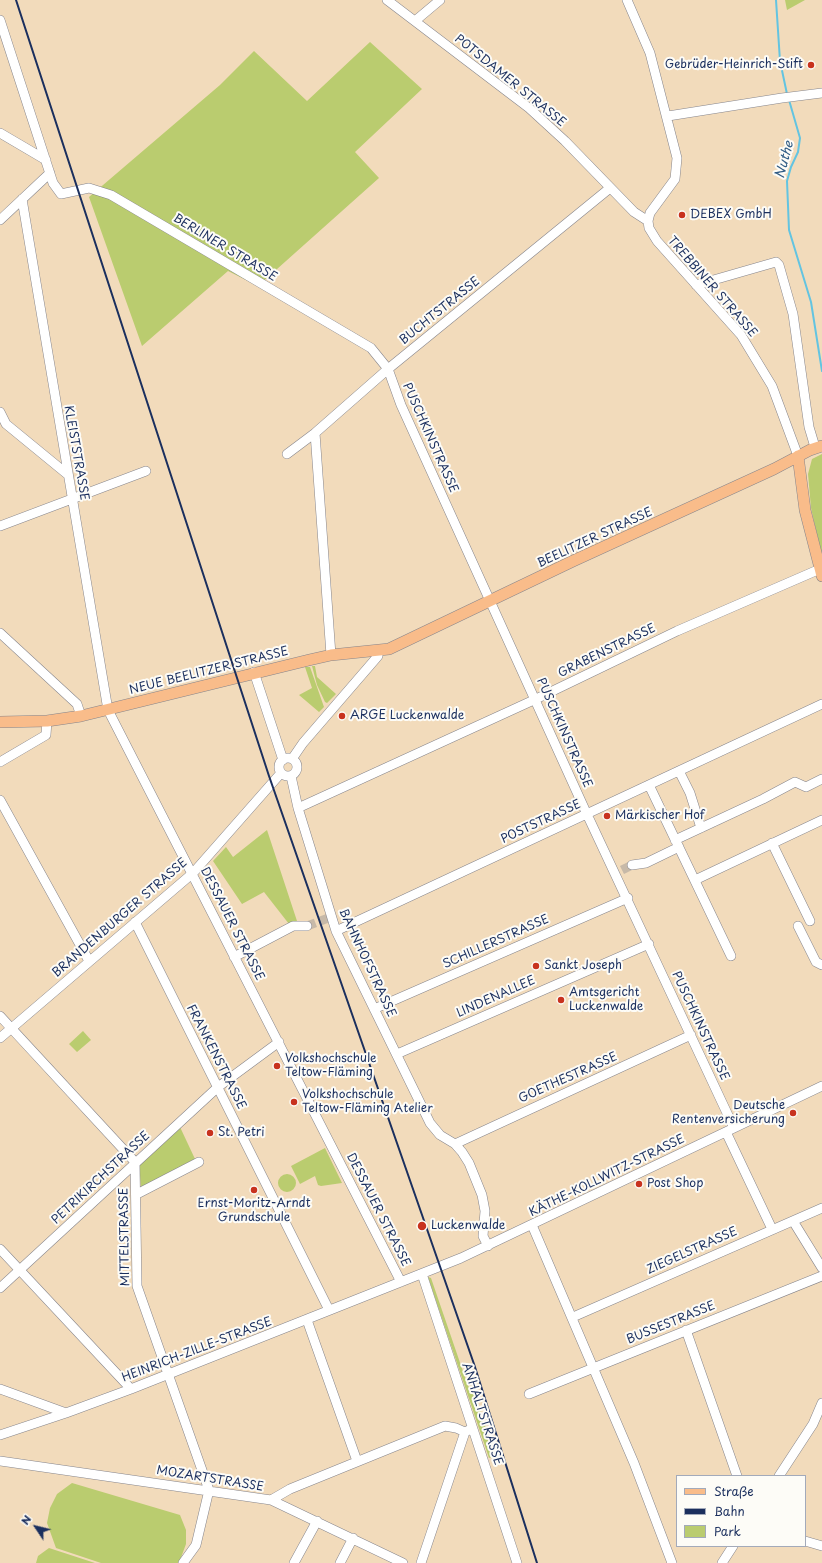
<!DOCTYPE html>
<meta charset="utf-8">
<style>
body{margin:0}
#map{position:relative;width:822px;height:1563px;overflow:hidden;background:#f2dbbb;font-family:"Playpen Sans",sans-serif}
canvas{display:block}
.legend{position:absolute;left:676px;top:1475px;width:130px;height:72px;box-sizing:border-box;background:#fdfcf7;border:1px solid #a3aaba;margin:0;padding:5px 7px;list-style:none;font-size:12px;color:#1b2f5e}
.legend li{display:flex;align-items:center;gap:8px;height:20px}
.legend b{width:20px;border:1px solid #a3aaba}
.north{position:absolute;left:16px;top:1507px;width:40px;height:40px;-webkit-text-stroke:3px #fdfcf7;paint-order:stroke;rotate:305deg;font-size:11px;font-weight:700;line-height:16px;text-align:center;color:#1b2f5e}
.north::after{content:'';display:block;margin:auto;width:14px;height:18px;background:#1b2f5e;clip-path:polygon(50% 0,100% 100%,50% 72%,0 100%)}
</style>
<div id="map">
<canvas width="822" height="1563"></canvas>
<ul class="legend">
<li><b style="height:5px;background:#f9bc8a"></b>Straße</li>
<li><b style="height:5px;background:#1b2f5e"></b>Bahn</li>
<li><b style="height:11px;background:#bacc6f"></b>Park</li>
</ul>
<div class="north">N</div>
</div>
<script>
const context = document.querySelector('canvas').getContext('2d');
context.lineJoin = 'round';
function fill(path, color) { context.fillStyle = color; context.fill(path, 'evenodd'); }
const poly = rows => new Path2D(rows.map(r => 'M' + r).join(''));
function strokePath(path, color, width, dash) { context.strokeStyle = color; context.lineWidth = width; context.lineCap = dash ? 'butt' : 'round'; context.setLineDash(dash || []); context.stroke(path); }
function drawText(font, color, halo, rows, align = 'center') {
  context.font = font + ' "Playpen Sans",sans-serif'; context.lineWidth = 4; context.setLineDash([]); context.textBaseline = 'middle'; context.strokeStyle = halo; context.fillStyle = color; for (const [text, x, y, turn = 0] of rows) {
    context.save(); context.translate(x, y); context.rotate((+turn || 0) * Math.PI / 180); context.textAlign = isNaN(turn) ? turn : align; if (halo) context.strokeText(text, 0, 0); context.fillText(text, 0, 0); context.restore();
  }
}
const green = poly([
 [785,0,805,0,787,10],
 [370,42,422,89,355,152,379,178,258,286,228,271,142,346,89,197,220,85,254,51,307,101],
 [822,454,822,557,811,508,808,474,812,459],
 [312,666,315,666,317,677,336,694,327,703,325,702,317,685],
 [305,667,310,667,324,707,319,712,299,695,312,688],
 [267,830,297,921,289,924,264,892,242,904,213,861,226,847,233,857],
 [83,1031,91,1040,77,1052,69,1044],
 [180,1127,195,1159,141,1188,139,1163],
 [325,1148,342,1183,321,1186,318,1185,315,1176,300,1184,291,1166],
 '278 1183a9 9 0 1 1 18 0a9 9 0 1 1-18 0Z',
 [428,1277,431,1278,468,1386,474,1391,495,1456,489,1458],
 [72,1483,180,1515,186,1530,186,1544,179,1563,101,1563,56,1548,47,1523,50,1508,57,1494],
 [49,1548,95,1563,36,1563,38,1556]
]);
const stream = poly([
 [776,0,780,61,787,94],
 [789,100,800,138,798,152,791,167,787,181,789,230,811,302,822,371]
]);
const minorTunnel = poly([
 [622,870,632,865],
 [307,926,331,917]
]);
const minor = poly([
 [387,0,529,108,565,141,634,212,648,221],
 [627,0,650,53,677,158,675,179,650,213,648,221,649,228,657,241,741,335,772,386,798,456],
 [0,20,53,183,61,194,89,188,111,195,371,348,388,369,401,405,585,810,734,1128],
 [415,21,440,0],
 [668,116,782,98,822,93],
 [0,133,46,160],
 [22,199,108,710,401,1282],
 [0,220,50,173],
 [696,285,776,262,779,265,793,314,809,427,815,447],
 [0,412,6,424,67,474],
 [315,433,331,655],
 [287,454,315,433,388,369,610,188],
 [0,526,146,471],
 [0,633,77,704,81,716],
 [254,672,283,760],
 '279 767a9 9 0 1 1 18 0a9 9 0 1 1-18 0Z',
 [292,759,303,743,378,656,378,651],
 [0,762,46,735,47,721],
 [679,771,690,793,701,828],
 [291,776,298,808,336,931,430,1123,440,1135,455,1144,462,1152,469,1163,482,1195,485,1211,483,1236,488,1246],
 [649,785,731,956],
 [0,800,89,961],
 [298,808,536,699,677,631,820,569],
 [675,840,763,799,795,782,806,787,822,779],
 [772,843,810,921],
 [632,865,646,863,679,847],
 [695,880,822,820],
 [135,922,329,1310],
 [798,926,816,962,822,965],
 [336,931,822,704],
 [234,957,293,926,307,926],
 [374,1009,628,898],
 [0,1016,135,1162,137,1286,209,1490],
 [0,1038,193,873,281,773],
 [397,1054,649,944],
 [726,1132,772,1229],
 [455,1144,691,1035],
 [137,1194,199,1162],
 [793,1221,822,1268],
 [532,1225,634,1463,672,1563],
 [0,1249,131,1389],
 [422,1274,517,1563],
 [0,1288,218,1087,279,1042],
 [573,1317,822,1208],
 [307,1320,357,1461],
 [686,1330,737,1476],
 [0,1389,66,1413],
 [529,1394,822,1276],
 [0,1435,66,1413,131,1389,461,1258,822,1086],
 [0,1461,271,1500,403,1563],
 [779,1476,813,1424,822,1403],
 [271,1500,290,1489,445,1426,456,1428,465,1432],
 [805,1541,822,1546],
 [183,1563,196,1545,209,1490],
 [294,1563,317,1521],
 [340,1563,353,1538],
 [421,1563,465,1432,469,1430],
 [722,1563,733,1546]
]);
const major = poly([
 [798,456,805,510,822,576],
 [0,722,47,721,81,716,309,660,331,655,389,649,573,561,774,469,810,450,822,446]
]);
const rail = poly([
 [16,0,269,776,474,1364,537,1563]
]);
const markers = [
 [811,65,4,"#c8321e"],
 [682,215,4,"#c8321e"],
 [342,716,4,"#c8321e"],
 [607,816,4,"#c8321e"],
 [536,966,4,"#c8321e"],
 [561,1000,4,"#c8321e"],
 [277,1066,4,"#c8321e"],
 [294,1102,4,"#c8321e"],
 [793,1113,4,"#c8321e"],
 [210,1133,4,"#c8321e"],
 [639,1184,4,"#c8321e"],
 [254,1190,4,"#c8321e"],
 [422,1226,5,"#c8321e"]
];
const poiNames = [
 ["Gebrüder-Heinrich-Stift",803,65,"right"],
 ["DEBEX GmbH",690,215],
 ["ARGE Luckenwalde",350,716],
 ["Märkischer Hof",615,816],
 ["Sankt Joseph",544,966],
 ["Amtsgericht",569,993],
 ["Luckenwalde",569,1007],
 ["Volkshochschule",285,1059],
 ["Teltow-Fläming",285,1073],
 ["Volkshochschule",302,1095],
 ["Teltow-Fläming Atelier",302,1109],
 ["Deutsche",785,1106,"right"],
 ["Rentenversicherung",785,1120,"right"],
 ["St. Petri",218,1133],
 ["Post Shop",647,1184],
 ["Ernst-Moritz-Arndt",254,1204,"center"],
 ["Grundschule",254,1218,"center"],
 ["Luckenwalde",431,1226]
];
const streetNames = [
 ["POTSDAMER STRASSE",510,81,39],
 ["BERLINER STRASSE",225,248,31],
 ["TREBBINER STRASSE",712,287,49],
 ["BUCHTSTRASSE",440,311,-39],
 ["PUSCHKINSTRASSE",430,438,66],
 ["KLEISTSTRASSE",76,453,80],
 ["BEELITZER STRASSE",595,538,-25],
 ["GRABENSTRASSE",607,651,-26],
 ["NEUE BEELITZER STRASSE",209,671,-14],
 ["PUSCHKINSTRASSE",564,733,66],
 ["POSTSTRASSE",541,822,-25],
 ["BRANDENBURGER STRASSE",120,918,-41],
 ["DESSAUER STRASSE",232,924,63],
 ["SCHILLERSTRASSE",496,942,-24],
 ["BAHNHOFSTRASSE",367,963,65],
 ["LINDENALLEE",496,997,-24],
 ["PUSCHKINSTRASSE",700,1026,65],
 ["FRANKENSTRASSE",216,1057,63],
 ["GOETHESTRASSE",568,1078,-24],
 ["KÄTHE-KOLLWITZ-STRASSE",607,1176,-26],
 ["PETRIKIRCHSTRASSE",101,1178,-43],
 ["DESSAUER STRASSE",378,1210,63],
 ["MITTELSTRASSE",125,1237,-91],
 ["ZIEGELSTRASSE",692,1251,-24],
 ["BUSSESTRASSE",671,1323,-22],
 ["HEINRICH-ZILLE-STRASSE",197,1350,-21],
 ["ANHALTSTRASSE",482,1414,72],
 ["MOZARTSTRASSE",210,1479,9]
];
const waterNames = [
 ["Nuthe",785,160,-75]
];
fill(green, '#bacc6f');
strokePath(stream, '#63c4e1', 2);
strokePath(minorTunnel, '#c7b9a8', 9, [9, 4.5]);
strokePath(minor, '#86858c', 10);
strokePath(major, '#86858c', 12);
strokePath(minor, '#fff', 9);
strokePath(major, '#f9bc8a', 11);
strokePath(rail, '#1b2f5e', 2);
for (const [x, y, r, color] of markers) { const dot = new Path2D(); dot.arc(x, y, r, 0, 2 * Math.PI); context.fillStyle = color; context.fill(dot); strokePath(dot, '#fdfcf7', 1.5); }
drawText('12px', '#1b2f5e', '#fdfcf7', poiNames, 'left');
drawText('12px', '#1b2f5e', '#fdfcf7', streetNames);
drawText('italic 13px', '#315c85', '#fdfcf7', waterNames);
</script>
